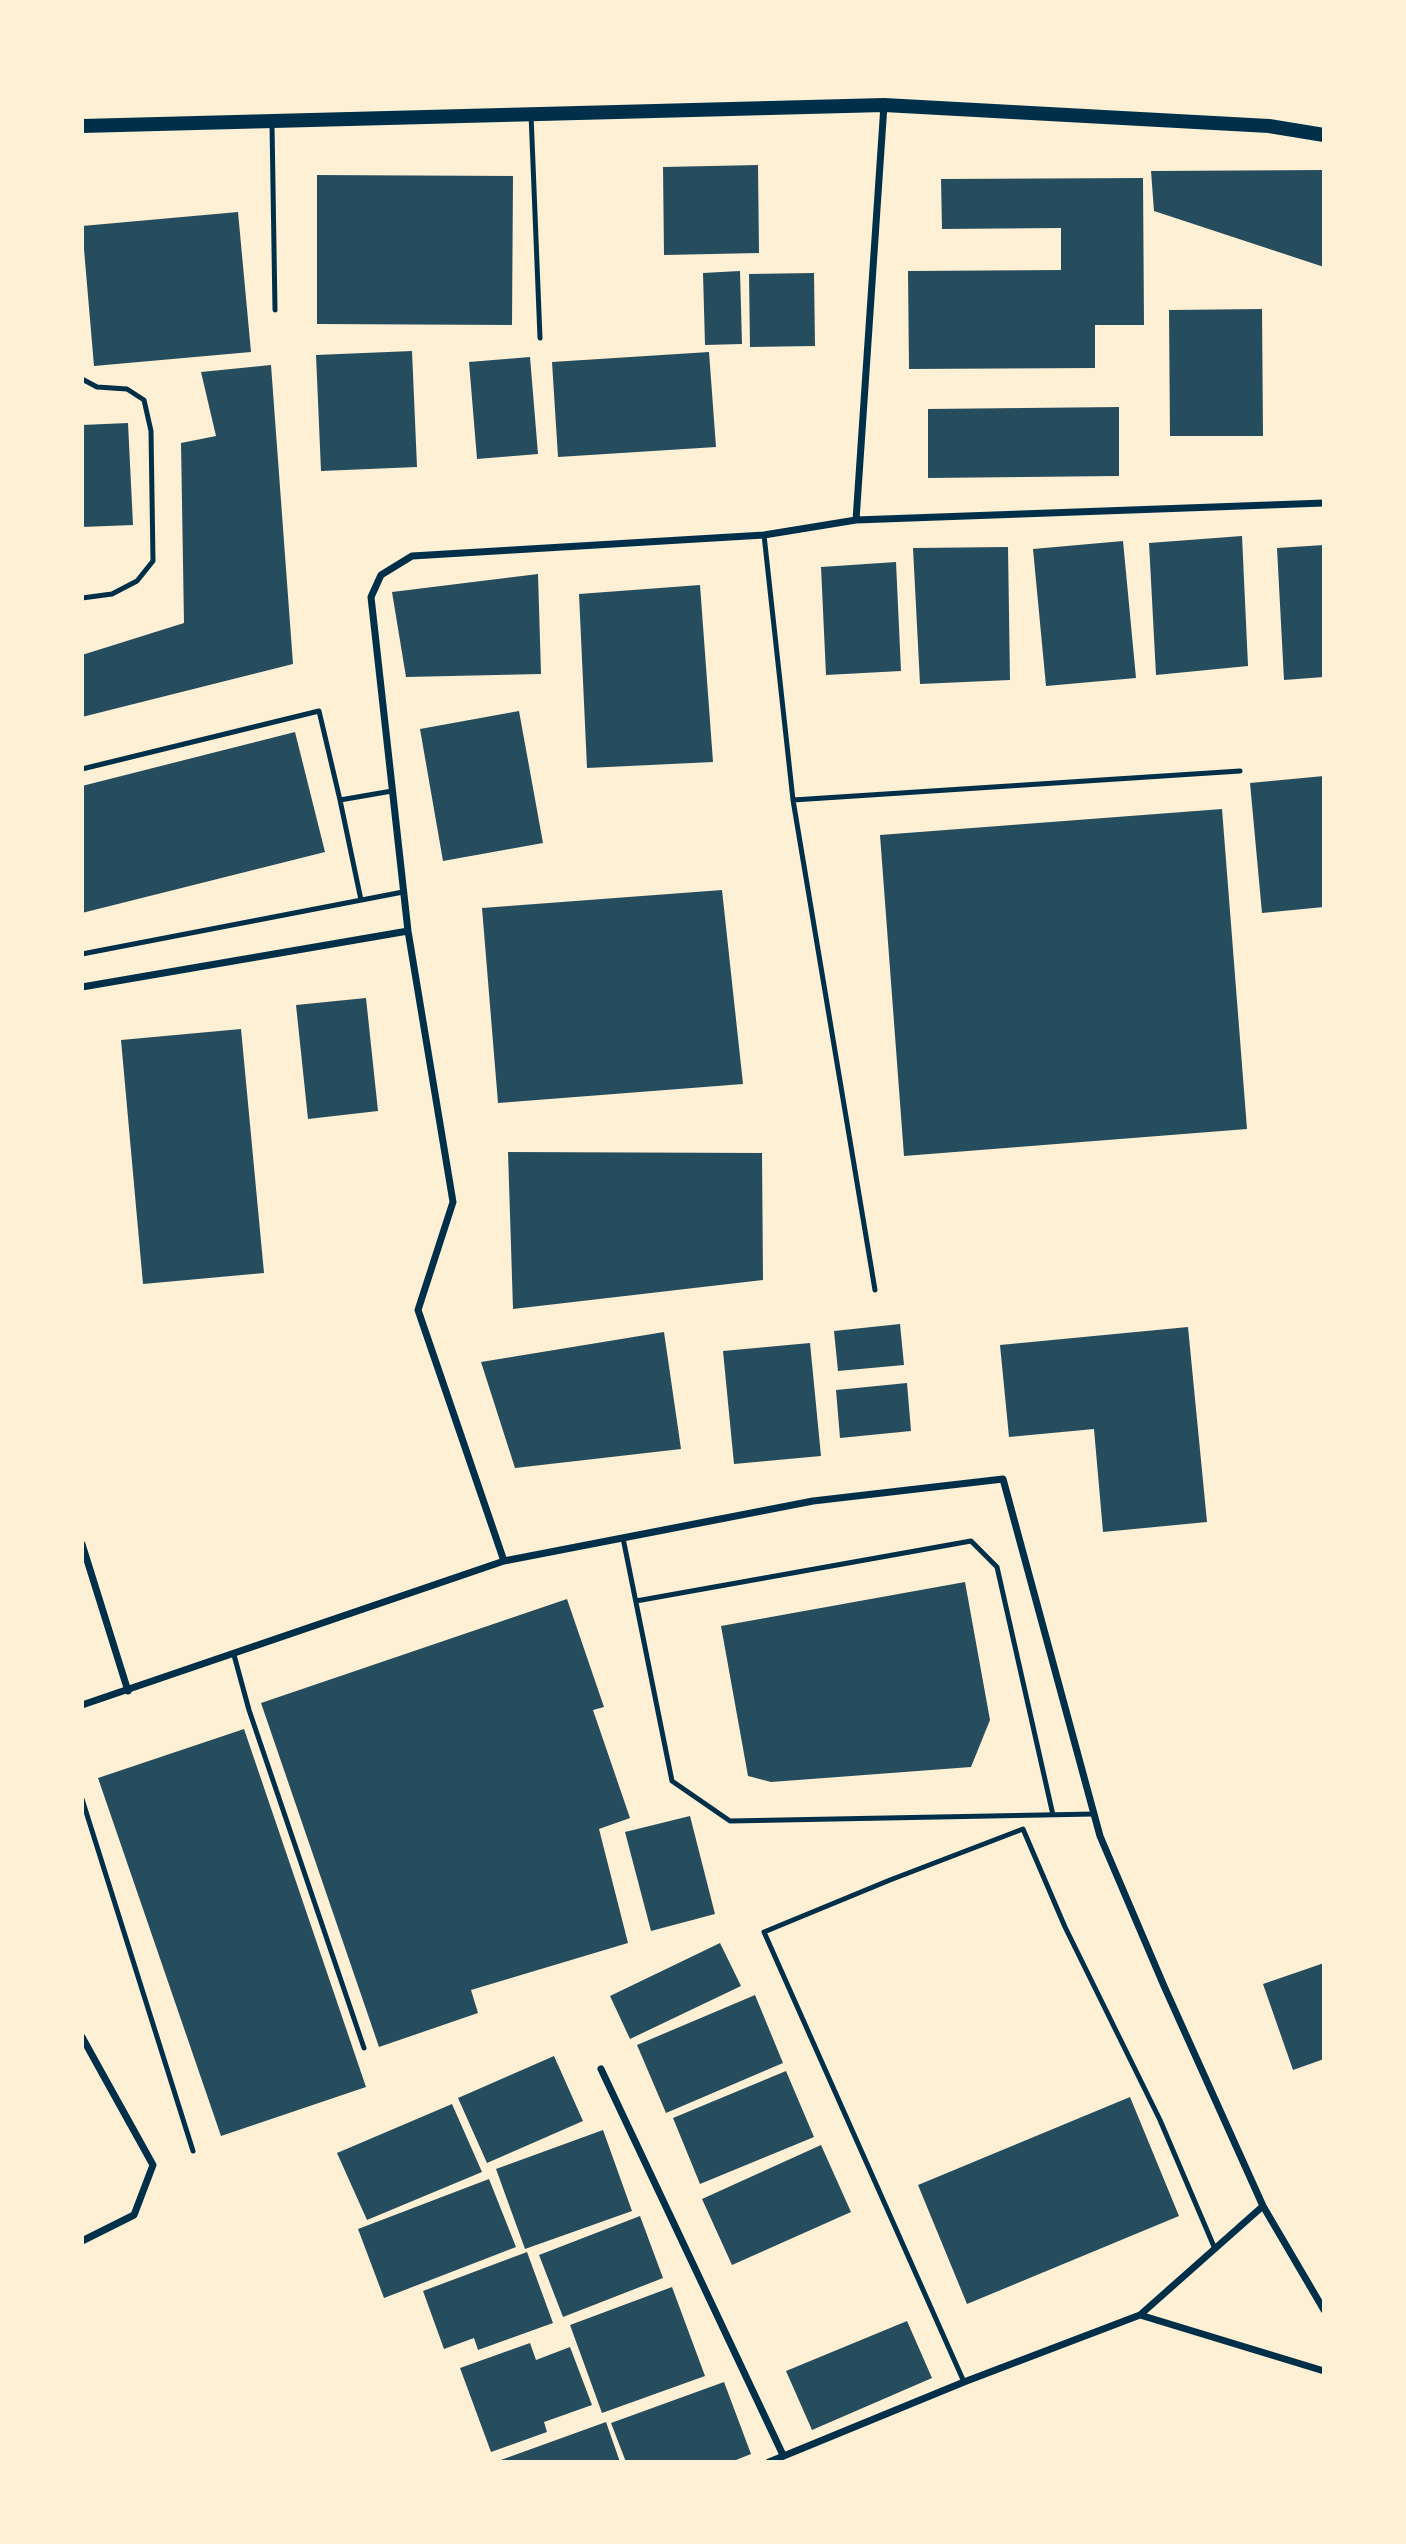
<!DOCTYPE html>
<style>
body{margin:0}
#map{position:relative;width:1406px;height:2544px;overflow:hidden;background:#fdf0d5;font-family:"Varela Round",sans-serif}
canvas{display:block}
.frame{position:absolute;inset:0;border:84px solid #fdf0d5;pointer-events:none}
</style>
<div id="map">
<canvas width="1406" height="2544"></canvas>
<div class="frame"></div>
</div>
<script>
const context = document.querySelector('canvas').getContext('2d');
context.lineJoin = 'round';
function fill(path, color) { context.fillStyle = color; context.fill(path, 'evenodd'); }
const poly = rows => new Path2D(rows.map(r => 'M' + r).join(''));
function strokePath(path, color, width, dash) { context.strokeStyle = color; context.lineWidth = width; context.lineCap = dash ? 'butt' : 'round'; context.setLineDash(dash || []); context.stroke(path); }
const building = poly([
 [758,165,759,253,664,255,663,167],
 [1323,170,1324,267,1154,211,1151,171],
 [317,175,513,176,512,325,317,324],
 [1143,178,1144,325,1095,325,1095,368,909,369,908,271,1061,270,1061,228,942,229,941,179],
 [238,212,251,352,94,366,82,226],
 [740,271,742,344,705,345,703,273],
 [814,273,815,346,750,347,749,274],
 [1262,309,1263,436,1170,436,1169,310],
 [412,351,417,467,321,471,316,355],
 [709,352,716,447,558,457,552,362],
 [530,357,538,454,477,459,469,362],
 [271,365,293,664,82,717,82,655,184,623,181,443,216,436,201,372],
 [1119,407,1119,476,928,478,928,409],
 [128,423,133,525,82,527,82,425],
 [1242,536,1248,666,1156,675,1149,543],
 [1123,541,1136,678,1046,686,1033,549],
 [1324,545,1324,677,1284,680,1277,548],
 [1008,547,1010,680,920,684,913,548],
 [896,562,901,671,826,675,821,567],
 [538,574,541,674,406,677,392,592],
 [700,585,713,762,587,768,579,594],
 [519,711,543,843,443,861,420,729],
 [295,732,325,852,82,913,82,786],
 [1324,776,1324,907,1262,913,1250,783],
 [1222,809,1247,1129,904,1156,880,835],
 [722,890,743,1084,498,1103,482,908],
 [366,998,378,1111,308,1119,296,1005],
 [241,1029,264,1273,143,1284,121,1040],
 [508,1152,762,1153,763,1280,513,1309],
 [900,1324,904,1365,838,1371,834,1331],
 [1188,1327,1207,1522,1103,1532,1094,1429,1009,1437,1000,1345],
 [664,1332,681,1449,515,1468,481,1362],
 [810,1343,821,1456,734,1464,723,1351],
 [907,1383,911,1431,840,1438,836,1390],
 [965,1582,990,1720,971,1767,771,1782,748,1776,721,1626],
 [567,1599,604,1707,593,1710,630,1818,599,1829,628,1943,471,1990,478,2013,379,2047,261,1703],
 [244,1729,366,2087,221,2136,98,1778],
 [690,1816,715,1914,651,1931,625,1832],
 [720,1943,741,1986,630,2039,610,1996],
 [1324,1963,1324,2059,1293,2070,1263,1984],
 [755,1995,783,2063,666,2113,637,2045],
 [554,2056,583,2121,487,2163,458,2098],
 [786,2071,814,2137,700,2184,673,2118],
 [1130,2097,1179,2216,967,2304,918,2185],
 [452,2104,482,2172,367,2220,337,2153],
 [603,2130,632,2211,525,2249,496,2169],
 [821,2145,851,2212,732,2265,702,2199],
 [489,2179,516,2247,384,2298,358,2229],
 [640,2216,663,2278,563,2317,539,2255],
 [527,2252,553,2323,478,2350,474,2338,444,2349,423,2291],
 [672,2287,705,2376,602,2413,570,2325],
 [907,2321,932,2378,812,2430,786,2371],
 [530,2343,536,2360,570,2347,592,2405,544,2422,547,2432,491,2452,460,2368],
 [724,2382,751,2454,731,2462,626,2462,611,2423],
 [606,2422,620,2462,499,2462,498,2461]
]);
const service = poly([
 [531,114,540,338],
 [272,124,275,310],
 [82,379,97,387,127,389,144,400,151,431,153,561,137,581,112,594,82,598],
 [764,535,793,800,875,1290],
 [82,769,319,711,340,800],
 [793,800,1240,771],
 [361,900,340,800,392,791],
 [82,954,403,892],
 [623,1538,672,1781,730,1821,1094,1814],
 [636,1601,971,1541,997,1567,1053,1815],
 [234,1655,249,1710,364,2048],
 [82,1799,193,2151],
 [964,2382,764,1932,890,1880,1023,1829,1065,1927,1160,2120,1215,2249]
]);
const minor = poly([
 [856,520,1324,503],
 [82,987,408,931],
 [82,1544,128,1691],
 [504,1561,813,1501,1003,1479,1100,1836,1164,1986,1263,2206,1324,2310],
 [82,1705,504,1561,418,1310,453,1202,408,931,371,597,381,575,412,556,764,535,856,520,884,105],
 [82,2037,153,2165,134,2215,82,2241],
 [601,2069,783,2455],
 [1140,2315,1324,2371],
 [769,2462,964,2382,1140,2315,1263,2206]
]);
const secondary = poly([
 [82,126,884,105,1269,126,1324,135]
]);
fill(building, '#264d5e');
strokePath(service, '#003049', 5);
strokePath(minor, '#003049', 7);
strokePath(secondary, '#003049', 14);
</script>
